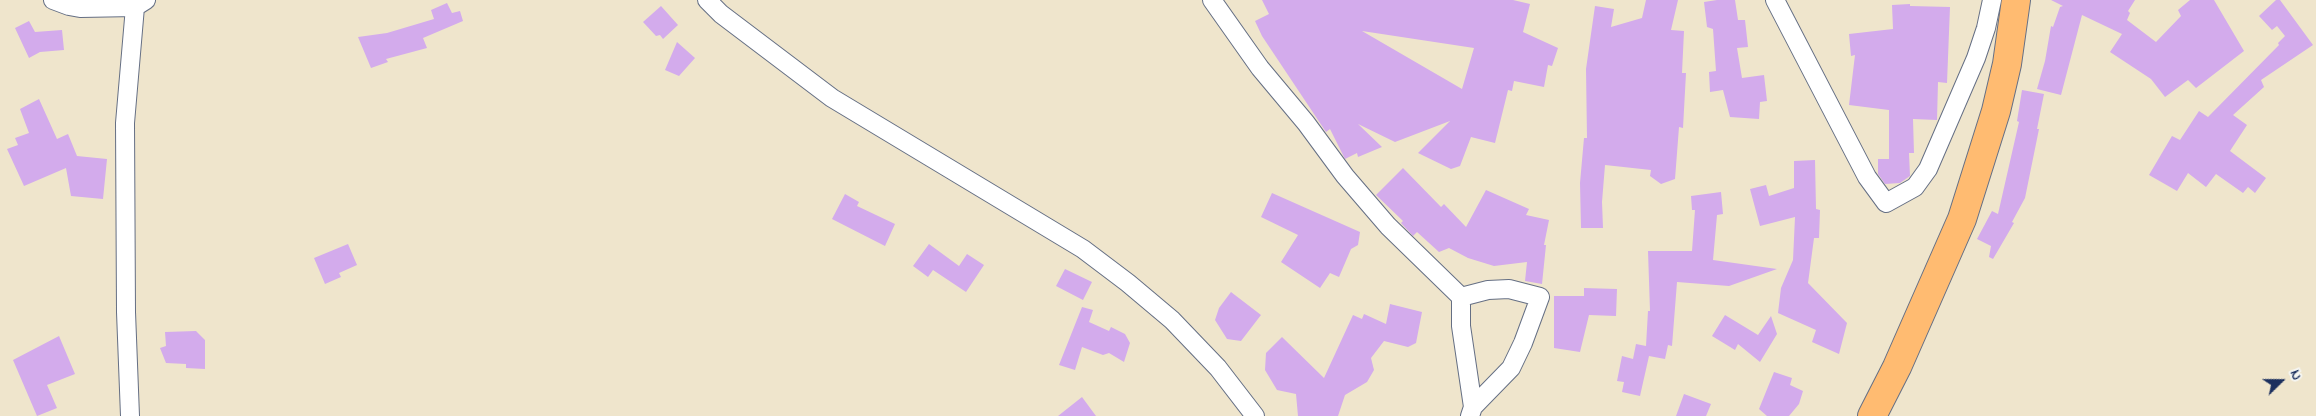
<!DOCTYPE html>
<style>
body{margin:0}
#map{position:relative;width:2316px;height:416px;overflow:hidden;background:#efe5cc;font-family:"Indie Flower",sans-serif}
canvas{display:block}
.north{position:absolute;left:2256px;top:356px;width:50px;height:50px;-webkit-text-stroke:4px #f6f6f2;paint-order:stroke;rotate:68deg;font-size:14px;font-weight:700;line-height:20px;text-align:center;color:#1b2f5e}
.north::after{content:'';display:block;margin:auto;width:18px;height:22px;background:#1b2f5e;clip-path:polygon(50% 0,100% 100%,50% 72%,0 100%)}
</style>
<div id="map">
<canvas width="2316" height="416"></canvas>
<div class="north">N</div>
</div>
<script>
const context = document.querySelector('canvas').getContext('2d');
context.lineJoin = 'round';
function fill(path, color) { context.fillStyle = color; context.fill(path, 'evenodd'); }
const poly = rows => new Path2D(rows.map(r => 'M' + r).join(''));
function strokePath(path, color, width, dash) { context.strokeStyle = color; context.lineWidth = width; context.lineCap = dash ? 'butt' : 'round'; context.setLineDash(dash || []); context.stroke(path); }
const building = poly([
 [1262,0,1513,0,1530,4,1523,32,1558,48,1552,66,1548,65,1544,87,1514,81,1512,91,1508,90,1495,143,1471,137,1460,166,1451,169,1418,153,1450,121,1395,142,1358,124,1382,147,1358,157,1357,153,1345,159,1330,129,1326,132,1262,36,1255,21,1269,14],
 [1362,31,1474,48,1462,89],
 [1646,0,1678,0,1671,30,1684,31,1682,73,1686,73,1683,128,1679,127,1675,179,1661,184,1650,176,1651,170,1605,165,1602,202,1603,228,1581,228,1580,183,1584,138,1587,138,1586,69,1595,6,1614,9,1611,27,1642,18],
 [1717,0,1735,0,1738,20,1745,20,1748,47,1737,48,1742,78,1764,75,1767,101,1760,102,1759,119,1730,117,1723,90,1710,92,1709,72,1716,71,1713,29,1707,27,1704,2],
 [2051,0,2135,0,2128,11,2130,13,2127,20,2156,42,2181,16,2178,10,2190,0,2214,0,2244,51,2196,88,2188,80,2165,97,2151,79,2110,52,2122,34,2082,15,2061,95,2037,89,2045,61,2051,26,2053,27,2060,7,2063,6],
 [2276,0,2280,0,2313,45,2261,80,2264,87,2233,115,2247,125,2230,151,2266,178,2255,193,2248,187,2243,193,2216,174,2206,187,2188,173,2177,191,2149,175,2172,136,2180,140,2199,111,2208,117,2279,45,2278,43,2285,36,2277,26,2272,30,2259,16],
 [447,3,452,13,460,11,463,21,423,38,427,48,386,59,388,62,371,68,358,37,387,33,434,19,431,10],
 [1910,4,1910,6,1950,7,1947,83,1938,82,1937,120,1913,119,1914,153,1909,153,1910,176,1900,183,1885,184,1878,174,1878,159,1889,159,1889,110,1849,105,1855,55,1851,56,1849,34,1893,29,1892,5],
 [661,6,678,25,663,39,660,35,656,36,643,22],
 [29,21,35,32,62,30,64,50,40,52,29,58,15,28],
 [677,42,695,58,679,76,665,70],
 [2022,90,2044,94,2037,129,2039,129,2025,198,2012,222,2014,223,1993,259,1989,257,1991,246,1977,239,1992,211,1998,214,2019,122,2017,121],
 [39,99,57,139,68,134,77,156,107,159,103,199,71,196,66,168,24,186,7,149,18,145,15,138,29,133,20,109],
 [1815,160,1816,209,1820,210,1819,238,1814,238,1808,283,1847,323,1839,354,1812,342,1816,330,1778,313,1781,288,1793,260,1795,217,1760,226,1750,189,1766,185,1769,196,1794,188,1794,161],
 [1403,168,1441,207,1444,204,1466,227,1486,190,1529,209,1526,215,1549,220,1544,245,1546,245,1542,284,1525,281,1527,262,1494,266,1468,258,1449,248,1439,252,1417,232,1413,236,1401,223,1403,221,1376,195],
 [1721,192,1723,214,1717,215,1713,260,1777,269,1729,286,1677,282,1672,346,1668,345,1665,359,1649,356,1640,396,1622,392,1624,382,1617,381,1622,356,1633,359,1636,344,1646,346,1648,311,1650,311,1648,251,1692,251,1695,210,1692,210,1691,196],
 [1272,193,1360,232,1358,245,1351,249,1339,277,1330,273,1320,288,1281,262,1298,235,1261,217],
 [845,194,859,202,857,206,895,224,885,246,832,219],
 [348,244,357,265,339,273,341,277,325,284,314,258],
 [929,244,959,266,967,254,984,265,966,292,933,270,928,277,913,266],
 [1065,269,1092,282,1083,300,1056,286],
 [1584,288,1617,289,1616,316,1589,315,1580,352,1554,348,1554,296,1584,296],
 [1231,292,1261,315,1241,341,1227,339,1215,320,1219,308],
 [1390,304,1422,312,1416,343,1408,347,1384,341,1371,358,1374,370,1367,382,1345,395,1338,416,1298,416,1296,394,1277,390,1265,370,1266,353,1282,337,1324,378,1353,315,1362,319,1364,314,1386,324],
 [1082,307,1093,310,1089,322,1109,331,1111,327,1125,334,1130,343,1124,362,1109,353,1103,355,1082,347,1075,370,1059,365],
 [1725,315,1758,335,1771,316,1777,334,1760,362,1738,344,1735,350,1712,336],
 [196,331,205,340,205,369,186,368,186,364,166,363,160,348,166,346,165,332],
 [59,336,75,374,47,385,57,408,37,416,13,360],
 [1774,372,1792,378,1790,385,1803,391,1799,404,1789,416,1767,416,1759,409],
 [1684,394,1711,404,1706,416,1676,416],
 [1082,397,1096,416,1058,416]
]);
const street = poly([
 [53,0,69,6,80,8,135,7,146,0],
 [707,0,721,14,832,98,1083,249,1128,283,1172,320,1218,368,1255,416],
 [1212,0,1260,68,1306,123,1345,176,1388,226,1461,297,1461,326,1473,407],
 [1775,0,1867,177,1886,203,1915,187,1928,169,1976,58,1986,28,1992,0],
 [1461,297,1488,290,1509,289,1540,297,1523,343,1511,368,1473,407,1470,416],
 [130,416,126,312,125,123,135,7]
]);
const highway = poly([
 [1872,416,1897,367,1962,219,1996,111,2007,64,2016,0]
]);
fill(building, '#d3abec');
strokePath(street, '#656f84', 20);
strokePath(highway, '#656f84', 30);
strokePath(street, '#fff', 18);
strokePath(highway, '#ffbb71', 28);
</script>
